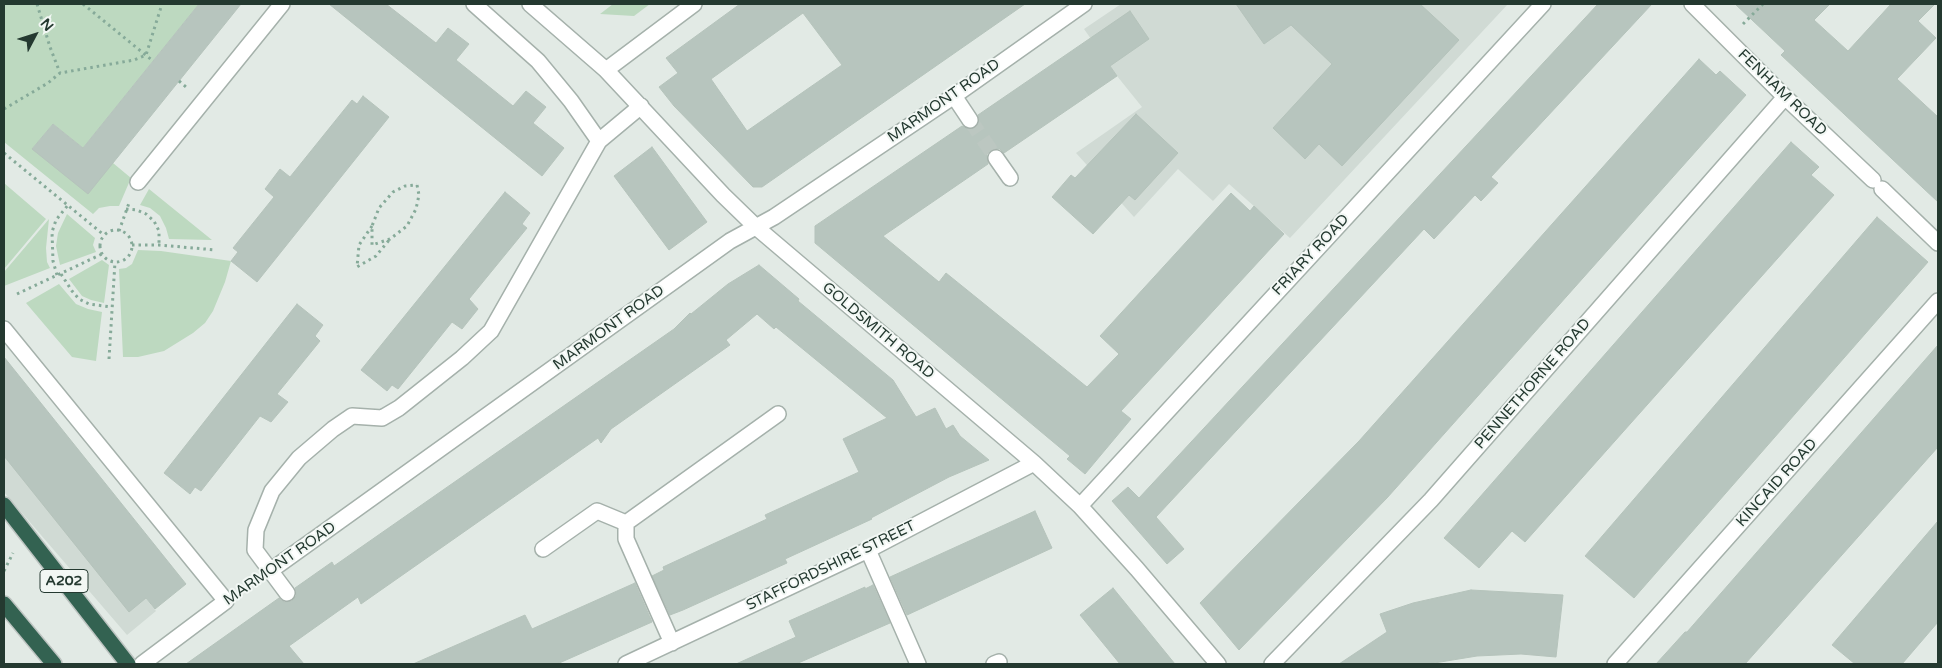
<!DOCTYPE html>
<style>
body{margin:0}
#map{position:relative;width:1942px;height:668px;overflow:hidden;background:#e2eae5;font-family:"Varela Round",sans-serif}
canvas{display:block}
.frame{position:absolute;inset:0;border:5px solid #243930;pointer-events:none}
.north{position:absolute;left:10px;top:10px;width:50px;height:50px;-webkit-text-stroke:4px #f2f7f4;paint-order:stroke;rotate:50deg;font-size:14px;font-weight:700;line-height:20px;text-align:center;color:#243930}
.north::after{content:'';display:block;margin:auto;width:18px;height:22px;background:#243930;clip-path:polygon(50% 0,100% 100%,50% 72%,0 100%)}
</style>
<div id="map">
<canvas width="1942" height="668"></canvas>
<div class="frame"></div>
<div class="north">N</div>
</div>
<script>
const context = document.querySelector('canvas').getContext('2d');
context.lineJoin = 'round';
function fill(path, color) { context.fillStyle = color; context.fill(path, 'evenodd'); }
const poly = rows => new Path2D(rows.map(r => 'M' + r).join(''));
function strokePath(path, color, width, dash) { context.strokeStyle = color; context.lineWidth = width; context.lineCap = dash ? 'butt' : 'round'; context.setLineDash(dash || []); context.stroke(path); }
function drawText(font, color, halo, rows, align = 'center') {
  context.font = font + ' "Varela Round",sans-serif'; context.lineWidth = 4; context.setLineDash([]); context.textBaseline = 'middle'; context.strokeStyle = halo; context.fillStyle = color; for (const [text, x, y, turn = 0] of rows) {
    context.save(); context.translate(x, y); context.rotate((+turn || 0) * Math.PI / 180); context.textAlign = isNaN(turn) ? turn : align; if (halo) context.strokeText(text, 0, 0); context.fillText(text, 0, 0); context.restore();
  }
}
const built = poly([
 [1121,4,1508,4,1290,238,1229,184,1213,201,1178,169,1134,217,1076,153,1142,107,1117,76,1084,29],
 [4,422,156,611,127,635,4,492]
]);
const green = poly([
 [4,4,199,4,83,148,53,124,33,148,113,163,131,178,119,206,110,206,99,208,93,214,4,142],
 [613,4,650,4,634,16,600,14],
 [4,183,46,219,4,269],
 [149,189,212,240,169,239,166,228,160,216,150,208,140,205],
 [67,214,95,238,93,245,96,252,60,265,56,246,58,233],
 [49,219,46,248,47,262,50,268,4,286,4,272],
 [138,250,161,251,231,261,225,282,213,311,205,323,193,333,164,351,138,357,123,357,119,269,126,268,132,264],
 [102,260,109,265,104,303,91,300,82,296,69,279],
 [59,284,76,304,88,309,102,312,96,361,72,357,26,303]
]);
const building = poly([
 [199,4,241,4,88,194,32,149,53,124,83,148,199,4],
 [329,4,386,4,436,43,448,28,469,44,456,60,513,106,526,91,546,107,533,123,564,148,542,176,329,4],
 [740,4,1025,4,762,187,753,187,674,106,659,87,678,73,666,58,740,4],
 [803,13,842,65,747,131,711,79,803,13],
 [1236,4,1420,4,1459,40,1342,166,1319,144,1305,159,1273,128,1332,64,1291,25,1264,44,1236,4],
 [1598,4,1652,4,1491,177,1498,183,1481,201,1475,195,1434,239,1424,229,1156,517,1184,549,1167,564,1112,501,1128,487,1139,498,1598,4],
 [1735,4,1830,4,1814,20,1848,51,1891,4,1935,4,1918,21,1936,38,1897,79,1938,117,1938,202,1781,55,1785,51,1735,4],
 [1130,11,1149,39,1110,66,1117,76,1004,153,1000,149,991,150,987,154,988,164,883,236,939,282,946,273,1087,387,1119,354,1100,336,1231,193,1250,211,1254,206,1284,234,1121,411,1131,419,1085,474,1067,459,1070,456,815,243,815,226,962,126,970,129,976,127,979,120,978,115,1130,11],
 [1699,59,1716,75,1720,71,1746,95,1387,498,1239,650,1200,603,1359,441,1699,59],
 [363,96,389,117,257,282,231,261,238,252,233,248,274,197,265,189,280,169,290,177,352,100,357,104,363,96],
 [1136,114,1178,153,1135,200,1129,195,1093,234,1052,197,1071,175,1075,178,1136,114],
 [1791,142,1819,167,1811,175,1834,195,1525,542,1512,531,1479,568,1444,538,1791,142],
 [652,147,707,222,669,250,614,176,652,147],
 [505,192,530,213,522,224,527,228,469,299,478,309,462,329,452,322,398,389,392,385,387,391,361,370,505,192],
 [1877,217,1928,262,1634,598,1585,556,1877,217],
 [759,265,799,299,798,301,893,380,916,417,935,408,946,429,953,425,960,436,989,460,949,477,871,518,872,519,785,559,787,563,683,610,670,615,652,576,664,570,663,567,767,519,765,515,859,472,843,439,887,418,776,327,774,329,757,314,726,340,730,345,611,429,601,443,598,438,361,604,358,597,289,646,304,664,186,664,279,598,284,602,292,601,296,596,295,588,332,562,334,566,674,329,690,313,691,314,728,284,759,265],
 [297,304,323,325,315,336,320,341,277,394,288,402,271,422,260,416,201,491,195,487,190,494,164,473,297,304],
 [1938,345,1938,447,1745,664,1656,664,1685,632,1687,632,1938,345],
 [4,357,186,584,155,609,146,598,129,612,4,456,4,357],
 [1035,511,1052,548,907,615,890,577,1035,511],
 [1938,521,1938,622,1902,664,1855,664,1832,645,1938,521],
 [635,583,652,622,557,664,413,664,525,615,532,629,635,583],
 [873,585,890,623,796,664,736,664,796,637,789,621,865,587,865,589,873,585],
 [1113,588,1175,664,1120,664,1080,615,1113,588],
 [1471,590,1563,595,1556,657,1521,654,1477,656,1428,664,1339,664,1387,632,1380,614,1413,603,1471,590]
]);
const minorTunnel = poly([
 [970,120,996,158]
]);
const path = poly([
 [37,4,50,47,60,73],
 [83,4,153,61],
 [1743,24,1763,4],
 [179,81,186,87],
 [4,109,48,83,60,73,134,60,146,55,162,4],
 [4,153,104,235],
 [417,185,419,195,416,209,407,226,390,239,372,245,372,226,379,208,393,192,405,186,417,185],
 [126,209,137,210,146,214,154,221,159,231,159,245],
 [372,226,359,245,357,267,376,256,390,239],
 '100 246a16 16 0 1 1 32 0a16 16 0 1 1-32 0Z',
 [119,231,129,203],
 [132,245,159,245,216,250],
 [61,274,72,291,79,299,89,304,111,307],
 [57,275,53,261,52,232,56,220,68,205],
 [17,294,102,254],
 [109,359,115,262],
 [4,571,13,553]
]);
const minor = poly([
 [474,4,538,61,571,101,599,141],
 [530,4,606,70,723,195,756,227,1034,463,1080,506,1137,569,1218,664],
 [1692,4,1785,97,1873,180],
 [606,70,694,4],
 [954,96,970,120],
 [996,158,1010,178],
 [138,182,282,4],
 [1882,189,1938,243],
 [4,329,226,601,142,664],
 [1080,506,1543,4],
 [626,523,778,414],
 [543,549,597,511,626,523,626,539,672,643],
 [868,550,918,664],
 [270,571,730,241,774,217,954,96,1084,4],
 [287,593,255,550,256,530,272,491,299,458,333,429,352,416,382,418,399,408,462,358,491,331,599,141,641,106],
 [626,664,868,550,1034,463],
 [994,664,999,662],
 [1272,664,1431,500,1785,97],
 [1615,664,1938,301]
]);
const highway = poly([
 [4,505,128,664],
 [4,604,54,664]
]);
const shields = [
 [64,581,48]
];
const shieldNames = [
 ["A202",64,581]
];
const streetNames = [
 ["FENHAM ROAD",1782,93,44],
 ["MARMONT ROAD",944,101,-35],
 ["FRIARY ROAD",1311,255,-47],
 ["MARMONT ROAD",609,328,-36],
 ["GOLDSMITH ROAD",878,331,40],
 ["PENNETHORNE ROAD",1533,384,-49],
 ["KINCAID ROAD",1777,483,-48],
 ["MARMONT ROAD",280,564,-35],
 ["STAFFORDSHIRE STREET",831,566,-26]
];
fill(built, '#d0dad4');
fill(green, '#bdd9c0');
fill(building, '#b7c5be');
strokePath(building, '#b5c3bb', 1);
strokePath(minorTunnel, '#bcc7c1', 15, [15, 8]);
strokePath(minor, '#a5b1ab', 18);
strokePath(highway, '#bdc4c1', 18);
strokePath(path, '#86aa99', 3, [2.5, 4]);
strokePath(minor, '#fff', 15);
strokePath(highway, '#336251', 15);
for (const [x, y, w] of shields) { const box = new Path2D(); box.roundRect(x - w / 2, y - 11.5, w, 23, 4); context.fillStyle = '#f2f7f4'; context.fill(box); strokePath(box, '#243930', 1); }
drawText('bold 14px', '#243930', null, shieldNames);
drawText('15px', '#243930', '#f2f7f4', streetNames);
</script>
